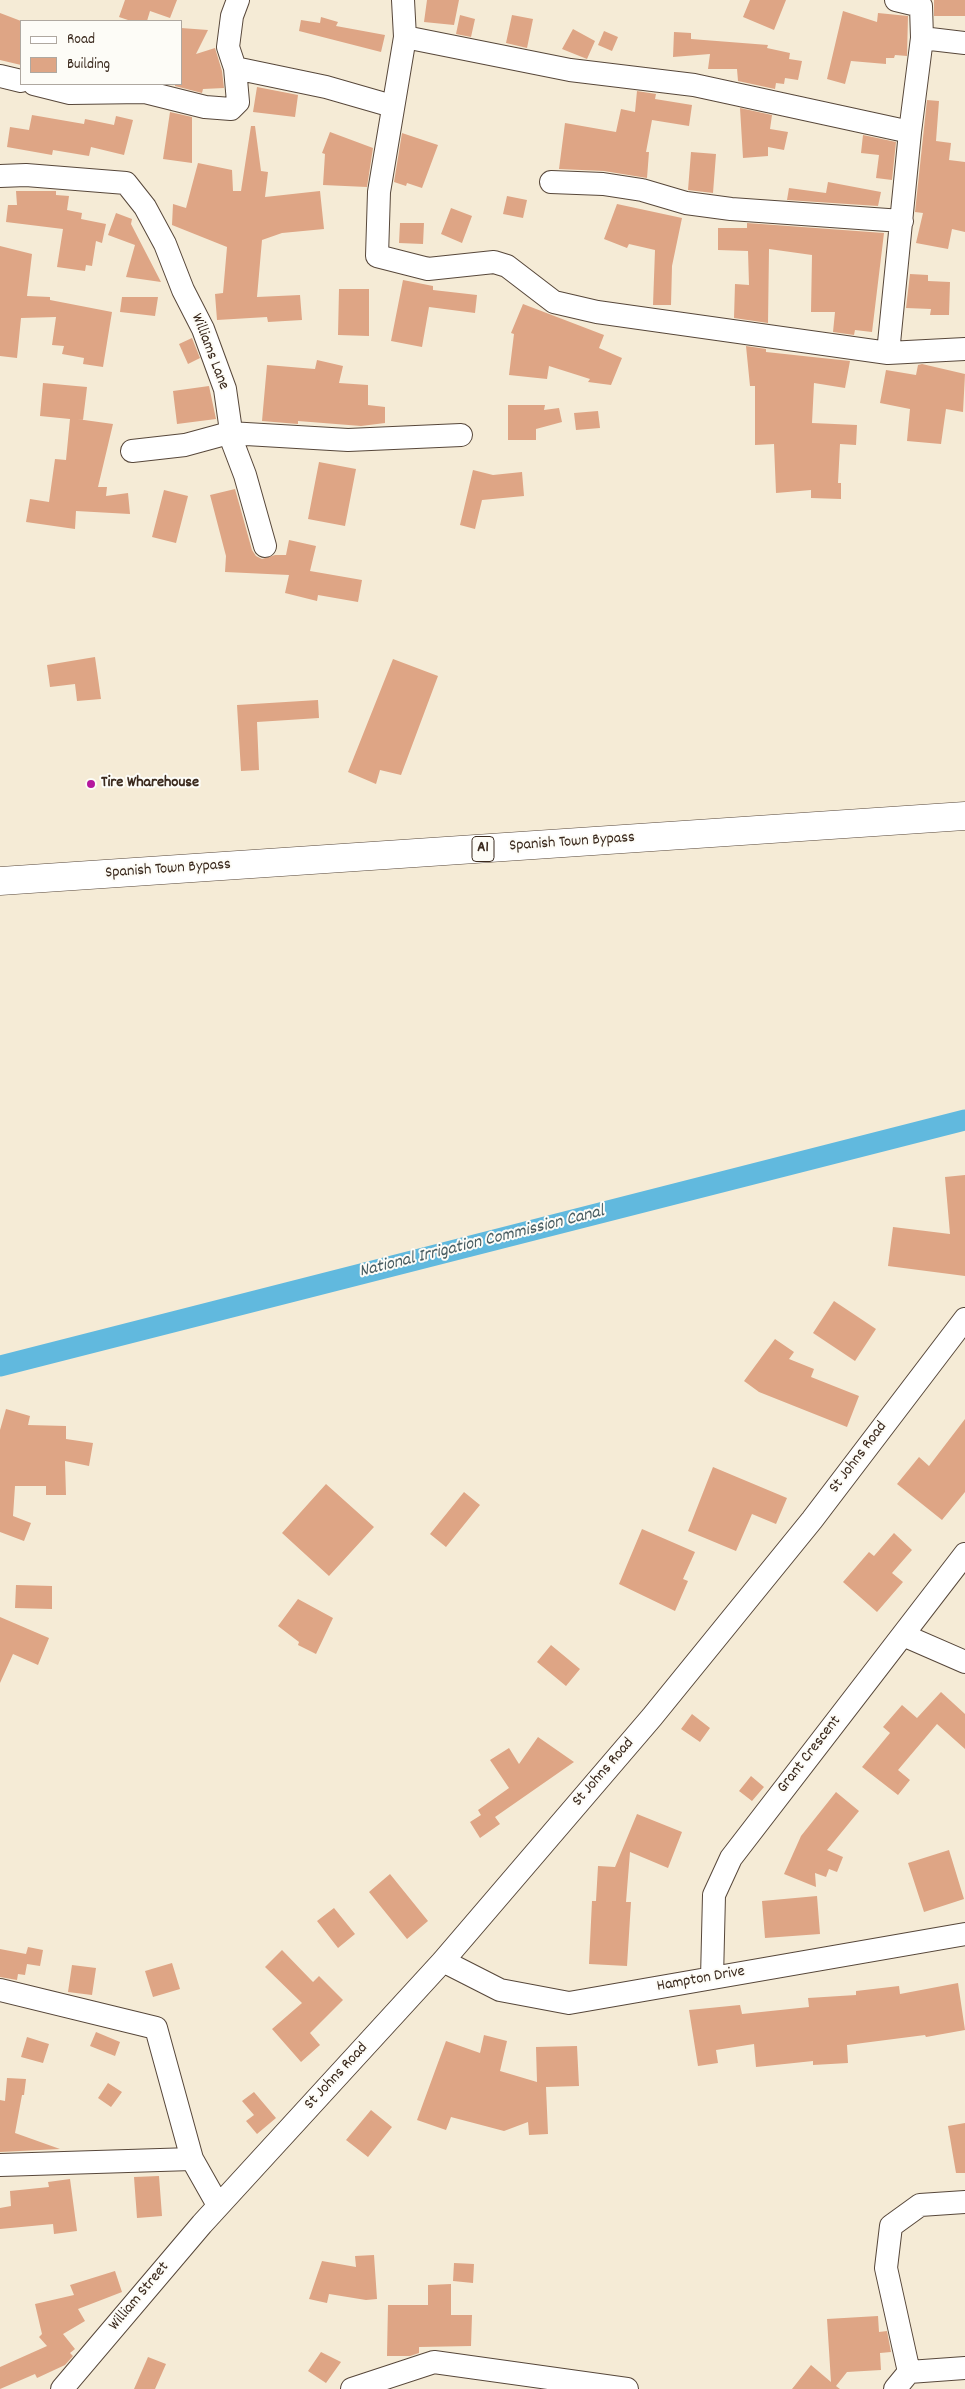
<!DOCTYPE html>
<style>
body{margin:0}
#map{position:relative;width:965px;height:2389px;overflow:hidden;background:#f5ebd6;font-family:Dekko,sans-serif}
canvas{display:block}
.legend{position:absolute;left:20px;top:20px;width:162px;height:65px;box-sizing:border-box;background:#fdfcf7;border:1px solid #afa8a0;margin:0;padding:6px 9px;list-style:none;font-size:15px;color:#3b2a1e}
.legend li{display:flex;align-items:center;gap:10px;height:25px}
.legend b{width:25px;border:1px solid #afa8a0}
</style>
<div id="map">
<canvas width="965" height="2389"></canvas>
<ul class="legend">
<li><b style="height:6px;background:#fff"></b>Road</li>
<li><b style="height:14px;background:#dea585"></b>Building</li>
</ul>
</div>
<script>
const context = document.querySelector('canvas').getContext('2d');
context.lineJoin = 'round';
const poly = rows => new Path2D(rows.map(r => 'M' + r).join(''));
function strokePath(path, color, width, dash) { context.strokeStyle = color; context.lineWidth = width; context.lineCap = dash ? 'butt' : 'round'; context.setLineDash(dash || []); context.stroke(path); }
function fill(path, color) { context.fillStyle = color; context.fill(path, 'evenodd'); }
function drawText(font, color, halo, rows, align = 'center') {
  context.font = font + ' Dekko,sans-serif'; context.lineWidth = 4; context.setLineDash([]); context.textBaseline = 'middle'; context.strokeStyle = halo; context.fillStyle = color; for (const [text, x, y, turn = 0] of rows) {
    context.save(); context.translate(x, y); context.rotate((+turn || 0) * Math.PI / 180); context.textAlign = isNaN(turn) ? turn : align; if (halo) context.strokeText(text, 0, 0); context.fillText(text, 0, 0); context.restore();
  }
}
const canal = poly([
 [0,1366,965,1120]
]);
const building = poly([
 [125,0,177,0,170,18,150,11,147,21,131,21,119,17],
 [427,0,459,0,454,25,424,22],
 [750,0,786,0,774,30,743,17],
 [934,0,965,0,965,16,934,16],
 [843,11,877,22,878,13,908,16,907,56,895,55,894,58,886,58,886,64,851,61,845,84,827,79],
 [0,13,21,21,21,65,0,60],
 [460,15,475,19,471,37,456,34],
 [512,15,533,19,527,48,506,43],
 [321,17,338,22,336,26,385,35,381,52,299,31,301,20,320,23],
 [181,28,208,30,196,54,215,48,222,71,224,88,203,89,202,93,175,86,175,84,181,84],
 [573,29,595,41,587,59,562,49],
 [604,31,618,37,612,51,598,45],
 [674,32,691,33,691,39,768,45,767,48,790,53,789,59,802,61,798,80,785,78,784,84,776,83,775,89,738,81,737,69,708,69,710,54,673,57],
 [257,87,298,95,295,117,253,112],
 [637,91,656,94,655,99,692,105,689,126,652,120,646,152,649,152,647,178,604,171,559,169,565,123,616,132,621,109,635,112],
 [927,100,939,101,936,141,951,143,949,160,965,162,965,232,952,229,948,249,916,243,923,213,915,212],
 [740,108,772,115,770,129,788,132,784,150,768,147,768,156,743,158],
 [170,112,192,117,192,163,163,159],
 [32,115,84,124,85,119,114,125,116,116,133,120,124,155,91,147,89,156,53,150,52,155,7,147,10,127,29,130],
 [251,126,255,126,261,171,268,172,265,197,320,191,324,229,282,233,262,240,257,297,300,295,302,320,268,322,267,317,217,320,215,294,223,293,227,247,172,225,173,204,186,208,198,163,232,170,233,191,241,191],
 [330,132,373,148,367,187,323,185,325,154,322,153],
 [402,133,438,145,422,188,407,183,406,186,394,182],
 [863,135,896,142,892,180,876,178,879,155,861,153],
 [691,152,716,154,713,193,688,190],
 [828,182,881,192,878,206,787,200,789,188,826,193],
 [16,191,56,191,56,195,69,196,67,210,82,213,81,219,106,224,102,243,96,241,92,266,86,265,85,271,57,267,63,229,6,222,8,205,17,205],
 [507,196,527,200,523,218,503,214],
 [617,204,682,218,672,266,671,305,653,305,655,250,629,244,627,248,604,239],
 [451,208,472,216,462,243,441,234],
 [116,213,132,219,131,224,161,282,126,277,135,245,108,235],
 [400,223,424,223,423,244,399,243],
 [747,223,884,233,872,332,855,330,854,335,833,332,835,312,811,312,812,255,769,249,768,323,734,318,735,284,749,285,748,251,718,250,718,228,747,228],
 [0,246,32,254,27,296,50,297,50,300,112,312,103,367,83,364,84,358,62,354,64,346,52,345,56,317,21,318,17,358,0,356],
 [910,274,928,275,928,281,950,282,949,315,930,315,931,309,906,308],
 [403,280,433,286,433,290,477,295,475,313,429,307,422,347,391,341],
 [339,289,369,289,369,336,338,335],
 [122,297,158,297,155,316,120,312],
 [523,304,604,335,599,348,622,358,611,385,588,382,590,379,549,366,547,379,509,375,514,334,511,333],
 [192,338,200,358,188,364,179,344],
 [746,346,766,349,766,352,850,361,845,388,814,383,812,423,857,425,856,445,840,444,838,483,841,483,841,499,811,498,811,490,776,493,774,444,755,445,755,386,750,386],
 [317,360,343,366,339,383,368,385,368,405,385,407,385,423,361,426,298,421,298,424,262,421,267,365,315,369],
 [922,364,965,374,963,412,946,409,941,444,907,441,910,409,880,403,886,370,916,375,918,365],
 [43,383,87,387,83,420,77,419,113,424,98,487,107,487,106,496,128,493,130,514,76,511,75,529,26,522,30,499,49,502,55,459,66,460,70,419,40,416],
 [209,386,216,419,177,424,173,391],
 [508,405,545,405,544,410,559,408,562,422,536,429,536,440,508,440],
 [598,411,600,428,576,430,574,413],
 [319,462,356,469,345,526,308,519],
 [473,470,493,475,522,472,524,496,482,500,475,529,460,525],
 [235,489,252,550,256,556,262,559,275,555,286,555,289,540,316,546,310,571,362,580,358,602,318,595,317,601,285,593,289,575,225,572,226,556,210,495],
 [164,490,188,496,176,543,152,537],
 [95,657,101,699,77,701,75,684,50,687,47,665],
 [393,659,438,676,401,775,380,770,376,784,348,772],
 [318,700,319,718,257,722,259,770,241,771,237,705],
 [965,1175,965,1276,888,1266,893,1227,950,1234,945,1177],
 [834,1301,876,1329,855,1361,813,1333],
 [775,1339,794,1352,789,1359,814,1369,811,1377,859,1396,847,1427,759,1392,744,1381],
 [6,1409,30,1416,28,1425,66,1426,66,1439,93,1443,89,1466,65,1461,66,1495,46,1495,46,1486,15,1486,13,1516,31,1523,24,1541,0,1532,0,1430],
 [965,1419,965,1492,942,1520,897,1484,919,1457,929,1466],
 [713,1467,787,1498,776,1524,752,1514,736,1551,688,1531],
 [326,1484,374,1527,329,1576,282,1533],
 [464,1492,480,1505,446,1547,430,1534],
 [642,1529,695,1552,683,1579,688,1581,675,1611,619,1584],
 [894,1533,912,1550,892,1573,903,1582,877,1612,843,1582,869,1552,874,1556],
 [16,1585,52,1586,52,1609,15,1608],
 [298,1599,333,1618,316,1654,298,1645,299,1642,278,1626],
 [0,1617,49,1638,38,1665,13,1654,0,1683],
 [551,1645,580,1669,566,1686,537,1662],
 [941,1692,965,1714,965,1749,937,1724,898,1770,910,1780,898,1795,862,1767,890,1733,883,1727,902,1705,917,1718],
 [692,1714,710,1728,700,1742,681,1729],
 [538,1737,574,1762,495,1817,500,1824,480,1838,470,1822,481,1815,478,1810,509,1788,490,1760,509,1748,519,1764],
 [751,1776,764,1787,752,1801,739,1791],
 [836,1792,859,1811,827,1850,843,1857,837,1872,829,1869,826,1877,815,1873,816,1887,784,1874,801,1836],
 [637,1814,682,1832,668,1868,630,1852,626,1902,631,1902,627,1966,589,1964,592,1901,596,1901,598,1866,615,1867],
 [949,1850,964,1899,924,1912,908,1863],
 [390,1874,428,1921,407,1939,369,1892],
 [817,1896,820,1934,765,1938,762,1901],
 [334,1908,355,1934,338,1948,317,1921],
 [28,1947,43,1950,40,1966,27,1964,25,1975,18,1974,17,1980,0,1977,0,1949,26,1954],
 [282,1950,313,1982,319,1976,343,2000,310,2033,320,2045,301,2062,272,2029,302,2003,265,1967],
 [172,1963,180,1989,153,1997,145,1971],
 [72,1965,96,1968,92,1995,68,1992],
 [958,1983,965,2030,926,2037,925,2035,847,2045,848,2063,813,2065,813,2061,756,2067,754,2044,716,2050,718,2063,698,2066,689,2010,740,2005,742,2014,809,2007,808,1998,856,1995,856,1991,899,1986,900,1994],
 [96,2032,120,2042,115,2056,90,2046],
 [484,2035,507,2041,500,2071,537,2082,536,2047,577,2046,579,2086,546,2087,548,2134,529,2135,528,2122,504,2131,451,2117,446,2130,417,2120,446,2041,480,2053],
 [27,2037,49,2044,43,2063,21,2057],
 [7,2078,26,2079,24,2095,22,2095,15,2133,60,2149,0,2152,0,2100,5,2101],
 [108,2083,122,2092,111,2107,98,2098],
 [254,2092,276,2118,257,2134,246,2121,254,2115,242,2101],
 [371,2110,392,2127,368,2157,346,2140],
 [965,2123,965,2173,956,2173,948,2126],
 [159,2176,162,2216,137,2218,134,2177],
 [70,2179,77,2231,54,2234,53,2224,0,2229,0,2208,11,2206,10,2191,49,2187,48,2182],
 [374,2255,377,2299,366,2300,329,2294,327,2303,309,2299,322,2261,356,2267,355,2256],
 [454,2263,474,2264,473,2283,453,2281],
 [115,2271,122,2292,78,2309,85,2321,63,2334,75,2349,70,2353,73,2356,65,2365,37,2378,35,2374,0,2389,0,2367,47,2346,39,2337,42,2334,35,2304,74,2295,70,2285],
 [451,2284,451,2315,472,2315,471,2346,419,2347,419,2353,410,2356,387,2356,388,2305,428,2305,428,2285],
 [878,2316,879,2332,887,2331,891,2352,880,2353,881,2370,847,2372,836,2386,840,2389,792,2389,811,2365,831,2382,827,2319],
 [321,2352,341,2362,326,2383,308,2371],
 [148,2357,166,2364,155,2389,134,2389]
]);
const minor = poly([
 [403,0,405,37,379,192,377,256,428,269,494,262,507,266,554,302,597,312,888,353,965,349],
 [405,37,570,70,694,85,910,132],
 [922,38,965,43],
 [235,68,326,87,392,106],
 [0,76,21,81],
 [34,84,70,93,145,92,205,107,231,109,238,102,235,68,228,47,232,16,238,0],
 [0,176,26,175,126,183,145,207,165,244,183,290,203,329,225,389,230,424,229,433,348,440,461,435],
 [551,182,603,184,642,190,686,203,731,209,902,221],
 [888,353,910,132,922,38,921,6,896,0],
 [132,451,185,445,229,433,245,475,265,546],
 [903,1635,965,1662],
 [443,1961,500,1990,569,2003,965,1934],
 [712,1978,714,1895,731,1858,965,1554],
 [0,1990,156,2028,192,2159,218,2205],
 [0,2165,192,2159],
 [909,2372,886,2268,891,2226,920,2205,965,2202],
 [62,2389,202,2224,443,1961,652,1717,812,1520,965,1319],
 [352,2389,434,2362,627,2389],
 [895,2389,909,2372,965,2368]
]);
const major = poly([
 [0,881,965,816]
]);
const markers = [
 [91,784,5,"#b5179e"]
];
const shields = [
 [483,849,22]
];
const shieldNames = [
 ["A1",483,849]
];
const streetNames = [
 ["Williams Lane",209,352,69],
 ["Spanish Town Bypass",572,843,-4],
 ["Spanish Town Bypass",168,870,-4],
 ["St Johns Road",859,1458,-53],
 ["Grant Crescent",810,1755,-52],
 ["St Johns Road",604,1773,-49],
 ["Hampton Drive",701,1980,-10],
 ["St Johns Road",337,2077,-47],
 ["William Street",140,2297,-50]
];
const poiNames = [
 ["Tire Wharehouse",101,784]
];
const waterNames = [
 ["National Irrigation Commission Canal",482,1243,-14]
];
strokePath(canal, '#61b9de', 21);
fill(building, '#dea585');
strokePath(minor, '#57473a', 24);
strokePath(major, '#57473a', 29);
strokePath(minor, '#fff', 22);
strokePath(major, '#fff', 28);
for (const [x, y, r, color] of markers) { const dot = new Path2D(); dot.arc(x, y, r, 0, 2 * Math.PI); context.fillStyle = color; context.fill(dot); strokePath(dot, '#fdfcf7', 2); }
for (const [x, y, w] of shields) { const box = new Path2D(); box.roundRect(x - w / 2, y - 12.5, w, 25, 4); context.fillStyle = '#fdfcf7'; context.fill(box); strokePath(box, '#3b2a1e', 1); }
drawText('bold 15px', '#3b2a1e', null, shieldNames);
drawText('16px', '#3b2a1e', '#fdfcf7', streetNames);
drawText('bold 16px', '#3b2a1e', '#fdfcf7', poiNames, 'left');
drawText('italic 18px', '#485c61', '#fdfcf7', waterNames);
</script>
